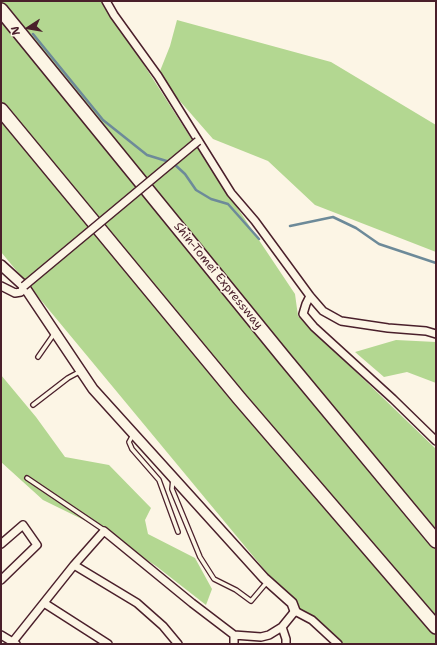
<!DOCTYPE html>
<style>
body{margin:0}
#map{position:relative;width:437px;height:645px;overflow:hidden;background:#fcf5e5;font-family:"Shantell Sans",sans-serif}
canvas{display:block}
.frame{position:absolute;inset:0;border:2px solid #4a1f2b;pointer-events:none}
.north{position:absolute;left:8px;top:8px;width:40px;height:40px;-webkit-text-stroke:3px #fcf5e5;paint-order:stroke;rotate:258deg;font-size:11px;font-weight:700;line-height:16px;text-align:center;color:#4a1f2b}
.north::after{content:'';display:block;margin:auto;width:14px;height:18px;background:#4a1f2b;clip-path:polygon(50% 0,100% 100%,50% 72%,0 100%)}
</style>
<div id="map">
<canvas width="437" height="645"></canvas>
<div class="frame"></div>
<div class="north">N</div>
</div>
<script>
const context = document.querySelector('canvas').getContext('2d');
context.lineJoin = 'round';
function fill(path, color) { context.fillStyle = color; context.fill(path, 'evenodd'); }
const poly = rows => new Path2D(rows.map(r => 'M' + r).join(''));
function strokePath(path, color, width, dash) { context.strokeStyle = color; context.lineWidth = width; context.lineCap = dash ? 'butt' : 'round'; context.setLineDash(dash || []); context.stroke(path); }
function drawText(font, color, halo, rows, align = 'center') {
  context.font = font + ' "Shantell Sans",sans-serif'; context.lineWidth = 3; context.setLineDash([]); context.textBaseline = 'middle'; context.strokeStyle = halo; context.fillStyle = color; for (const [text, x, y, turn = 0] of rows) {
    context.save(); context.translate(x, y); context.rotate((+turn || 0) * Math.PI / 180); context.textAlign = isNaN(turn) ? turn : align; if (halo) context.strokeText(text, 0, 0); context.fillText(text, 0, 0); context.restore();
  }
}
const green = poly([
 [1,1,103,1,196,146,295,294,298,316,436,449,436,644,336,644,292,603,1,252],
 [177,20,331,62,436,125,436,252,315,205,268,161,213,139,158,76,170,46],
 [396,340,436,342,436,383,407,372,384,377,355,352],
 [1,375,36,417,65,457,109,465,151,508,145,520,148,534,195,558,212,589,206,605,156,566,92,524,43,500,1,462]
]);
const stream = poly([
 [33,34,103,120,147,155,173,163,185,174,196,190,211,199,228,204,259,239],
 [290,226,333,217,356,228,379,244,436,263]
]);
const service = poly([
 [38,357,54,334],
 [33,405,68,378,81,371],
 [133,435,129,442,132,449,159,480,178,532],
 [27,478,104,530],
 [173,479,172,489,200,557,214,579,236,590,251,601,267,582]
]);
const minor = poly([
 [106,1,114,15,158,76,231,193,255,221,310,296,323,311,341,321,388,328,426,331,436,334],
 [1,286,15,293,21,292,24,286],
 [310,296,306,304,303,314,314,327,393,399,436,441],
 [1,544,23,525,37,545,1,580],
 [74,565,137,603,163,626,178,644],
 [44,603,108,644],
 [282,627,286,639,286,644],
 [1,635,16,644],
 [11,644,74,565,104,531,192,603,234,635,261,637,269,635,282,627,295,611,312,620,338,644],
 [234,644,234,635]
]);
const tertiary = poly([
 [1,265,24,286,93,389,264,578,292,603,295,611]
]);
const motorway = poly([
 [1,10,285,359,436,541],
 [1,110,239,398,436,627]
]);
const minorBridge = poly([
 [24,286,198,141]
]);
const streetNames = [
 ["Shin-Tomei Expressway",218,276,51]
];
fill(green, '#b3d791');
strokePath(stream, '#6d8a99', 2.5);
strokePath(service, '#4a1f2b', 6);
strokePath(minor, '#4a1f2b', 10);
strokePath(tertiary, '#4a1f2b', 12);
strokePath(motorway, '#4a1f2b', 16);
strokePath(service, '#fcf5e5', 3.5);
strokePath(minor, '#fcf5e5', 7);
strokePath(tertiary, '#fcf5e5', 9);
strokePath(motorway, '#fcf5e5', 13);
strokePath(minorBridge, '#4a1f2b', 10, []);
strokePath(minorBridge, '#fcf5e5', 7);
drawText('12px', '#4a1f2b', '#fcf5e5', streetNames);
</script>
